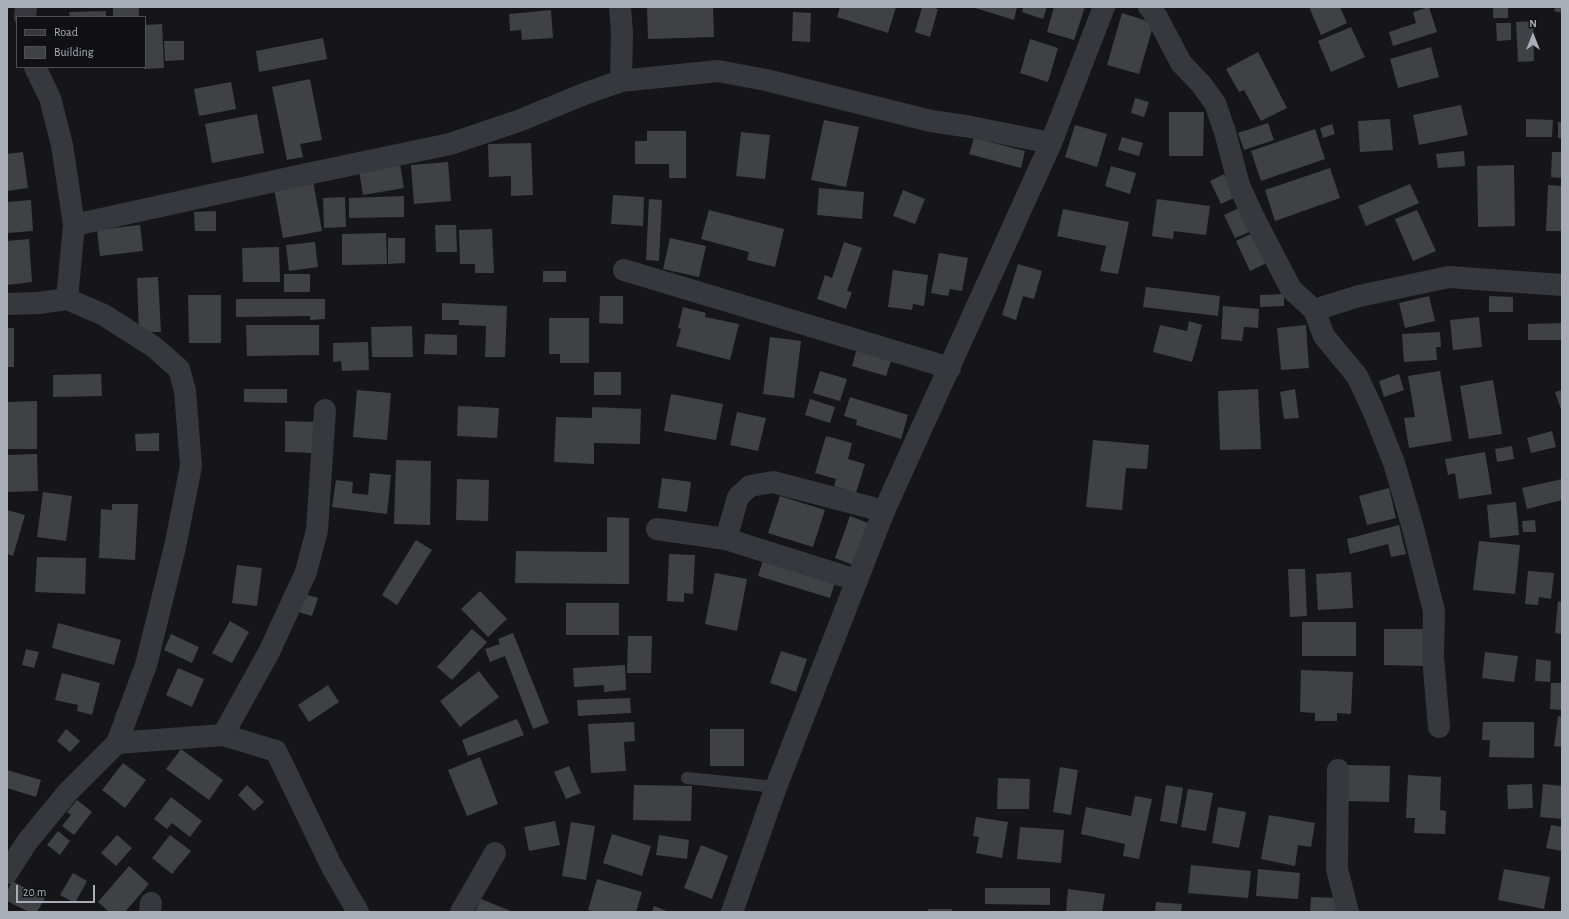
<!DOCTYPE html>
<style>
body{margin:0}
#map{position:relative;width:1569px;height:919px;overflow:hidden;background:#161618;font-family:"Alegreya Sans",sans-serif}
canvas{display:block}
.frame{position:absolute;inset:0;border:8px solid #a8adb8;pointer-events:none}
.legend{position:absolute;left:16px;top:16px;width:130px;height:52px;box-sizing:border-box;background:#111113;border:1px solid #4d4f55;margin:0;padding:5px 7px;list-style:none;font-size:12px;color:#a8adb8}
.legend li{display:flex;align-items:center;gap:8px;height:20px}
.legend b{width:20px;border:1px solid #4d4f55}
.north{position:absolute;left:1513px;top:16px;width:40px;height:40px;-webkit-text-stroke:3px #111113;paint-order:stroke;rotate:0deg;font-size:11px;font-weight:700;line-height:16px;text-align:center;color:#a8adb8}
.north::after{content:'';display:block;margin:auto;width:14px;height:18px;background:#a8adb8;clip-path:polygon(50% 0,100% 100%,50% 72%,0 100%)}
.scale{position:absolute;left:16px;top:885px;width:79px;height:18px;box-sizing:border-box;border:2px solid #a8adb8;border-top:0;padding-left:5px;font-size:12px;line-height:14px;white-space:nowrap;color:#a8adb8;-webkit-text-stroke:3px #111113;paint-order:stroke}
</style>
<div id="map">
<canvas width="1569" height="919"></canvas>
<div class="frame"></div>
<ul class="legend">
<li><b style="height:5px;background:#37383d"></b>Road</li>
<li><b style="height:11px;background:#404145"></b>Building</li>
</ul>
<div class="north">N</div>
<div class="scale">20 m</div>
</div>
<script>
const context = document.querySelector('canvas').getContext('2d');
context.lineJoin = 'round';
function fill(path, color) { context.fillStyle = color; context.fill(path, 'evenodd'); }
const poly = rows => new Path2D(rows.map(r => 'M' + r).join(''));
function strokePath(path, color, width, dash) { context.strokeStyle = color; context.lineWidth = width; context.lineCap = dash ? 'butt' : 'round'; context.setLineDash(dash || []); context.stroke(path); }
const building = poly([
 [113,7,139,7,139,17,113,17],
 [647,7,713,7,714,37,648,39],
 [840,7,896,7,888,33,837,17],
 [922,7,930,7,938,9,930,37,915,32],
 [972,7,1017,7,1014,20],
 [1023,7,1047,7,1043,19,1022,12],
 [1054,7,1085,7,1074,40,1047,32],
 [1309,7,1340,7,1347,23,1321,35],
 [1429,7,1437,32,1393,46,1389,32,1416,23,1413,12],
 [1493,7,1508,7,1508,18,1493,18],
 [1555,7,1562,7,1562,13,1554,11],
 [551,10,553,38,522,40,521,30,510,31,509,14],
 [106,11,106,17,70,17,69,12],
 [793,12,811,13,810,42,792,41],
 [1122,13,1154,23,1139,74,1107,65],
 [1533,21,1534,61,1518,62,1516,22],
 [1496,23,1511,23,1511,40,1497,41],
 [162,24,164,68,144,69,145,25],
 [1351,27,1365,57,1331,72,1318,41],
 [323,38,327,59,259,72,256,51],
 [1030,39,1058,48,1048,82,1020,73],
 [164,41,184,41,184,60,165,61],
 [1431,47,1439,77,1398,88,1390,59],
 [1258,52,1287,108,1261,121,1244,90,1239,92,1226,69],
 [310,79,322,140,300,144,303,157,287,160,272,87],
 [231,82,236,109,199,116,194,89],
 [1135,98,1149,102,1144,117,1131,113],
 [1461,105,1468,135,1419,145,1413,115],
 [1169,112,1204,112,1203,156,1169,156],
 [257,114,264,153,212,163,205,124],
 [1390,119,1393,150,1360,152,1358,121],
 [1526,119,1553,120,1552,137,1526,137],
 [824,120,859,127,846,187,811,180],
 [1558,122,1562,122,1562,138,1558,138],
 [1268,123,1274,140,1244,150,1238,133],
 [1332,124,1335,134,1323,138,1320,128],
 [1075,125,1107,134,1097,167,1065,157],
 [1315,129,1325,159,1261,181,1251,151],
 [647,131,686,131,686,178,669,178,669,164,635,164,635,141,647,141],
 [741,132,770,135,765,179,736,176],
 [1122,137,1143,143,1139,156,1118,150],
 [974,138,1025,151,1021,168,969,154],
 [531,143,533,195,511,196,511,176,489,177,488,144],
 [1464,151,1465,166,1438,168,1436,154],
 [23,152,28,188,7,191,7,154],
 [1552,152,1562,152,1562,178,1551,177],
 [448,162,451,201,414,204,411,165],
 [400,164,404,188,363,195,359,171],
 [1514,165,1515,226,1478,227,1477,166],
 [1111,166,1136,173,1130,194,1105,186],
 [1330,168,1340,198,1275,221,1265,190],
 [1224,174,1227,181,1242,194,1221,204,1210,181],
 [313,181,322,231,283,238,274,188],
 [1410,184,1419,203,1366,226,1358,206],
 [1548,185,1562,186,1562,231,1546,231],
 [819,188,864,192,862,219,817,215],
 [903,190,925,199,915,224,893,216],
 [613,195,644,197,643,226,611,224],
 [404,196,404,217,349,218,349,198],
 [345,197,346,227,324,228,323,198],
 [649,199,662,200,659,261,646,260],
 [1157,199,1210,206,1206,235,1174,231,1173,239,1152,236],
 [31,200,33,231,7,233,7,202],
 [1243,206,1254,230,1235,238,1224,215],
 [1063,209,1129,222,1118,274,1100,271,1106,246,1057,236],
 [709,210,784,229,775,267,747,260,749,252,701,239],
 [1417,210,1436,251,1413,261,1395,219],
 [216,211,216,231,195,231,194,212],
 [140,225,143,251,100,256,97,230],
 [435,225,456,225,457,252,436,252],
 [492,229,494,273,475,273,475,264,460,264,459,230],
 [1255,232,1269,262,1250,271,1236,241],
 [386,233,387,264,342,265,342,234],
 [388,238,405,238,405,263,388,264],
 [670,238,706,246,699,277,663,269],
 [29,239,32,282,7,285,7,241],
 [315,242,318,267,289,271,286,245],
 [844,242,862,248,847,291,852,292,846,309,817,299,825,275,832,278],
 [279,247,280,282,243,282,242,248],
 [939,253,968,258,962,291,950,289,948,296,931,293],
 [1018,264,1042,271,1034,299,1023,296,1016,320,1002,315],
 [893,270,928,275,924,306,913,304,912,310,888,307],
 [543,271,566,271,566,282,543,282],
 [284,274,310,274,310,292,284,292],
 [158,277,161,332,139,332,137,278],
 [1146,287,1220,296,1218,316,1143,307],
 [1284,294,1284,306,1260,307,1260,295],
 [188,295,221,295,221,343,189,343],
 [600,296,623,296,623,324,599,323],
 [1429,296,1435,321,1405,328,1399,303],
 [1489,296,1513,297,1513,312,1489,312],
 [236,299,325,299,325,319,310,320,310,316,236,317],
 [442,303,507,306,505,357,485,357,486,326,459,325,459,320,442,320],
 [1223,306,1259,309,1258,328,1244,327,1242,341,1221,339],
 [683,307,706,313,705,317,739,324,730,360,676,346,681,329,678,328],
 [1479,317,1482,347,1453,350,1450,320],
 [549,318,589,318,589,363,560,363,560,354,549,354],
 [1189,321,1202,325,1192,362,1153,352,1160,325,1187,331],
 [1562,323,1562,340,1528,340,1528,324],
 [246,325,319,325,319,355,247,356],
 [1306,325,1309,368,1281,370,1277,328],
 [412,326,413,357,372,357,371,327],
 [7,328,14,328,14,367,7,367],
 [1440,332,1441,347,1436,347,1437,360,1404,362,1402,334],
 [425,334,457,335,457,355,424,354],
 [770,337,801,341,794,398,763,394],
 [368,342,369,370,342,371,341,361,333,362,333,343],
 [857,348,892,358,886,376,852,366],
 [820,371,847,379,840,401,813,393],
 [1440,371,1452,441,1409,448,1404,418,1415,417,1408,376],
 [594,372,621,372,621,395,594,395],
 [101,374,102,396,53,397,53,375],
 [1399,374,1404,390,1384,397,1379,381],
 [1493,380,1502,434,1469,439,1460,386],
 [244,389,287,389,287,403,244,402],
 [1258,389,1261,449,1220,450,1218,391],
 [1295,389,1299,418,1284,419,1280,392],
 [357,390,391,393,387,440,353,437],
 [1562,390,1562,412,1555,392],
 [671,394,723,404,716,440,664,431],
 [850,397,908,415,901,439,856,425,857,420,844,416],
 [810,399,835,407,830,423,805,415],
 [37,401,37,449,7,449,7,402],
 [458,406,499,408,497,438,457,436],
 [592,407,641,409,640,444,594,443,594,464,554,462,556,417,592,418],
 [737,412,766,418,758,451,730,445],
 [285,421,316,422,316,453,285,452],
 [1552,431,1556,447,1531,453,1527,438],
 [159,433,159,451,136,451,135,434],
 [826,436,852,443,848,459,865,464,856,493,834,486,836,479,815,473],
 [1093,440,1149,445,1147,469,1126,468,1122,510,1086,507],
 [1512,446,1514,459,1497,462,1495,449],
 [1485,452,1492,494,1459,499,1455,473,1448,475,1445,459],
 [37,454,38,491,7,492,7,455],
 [396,460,431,461,430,525,394,524],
 [370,473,391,475,387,514,332,507,336,480,353,482,352,493,368,495],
 [662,478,691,482,687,512,658,508],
 [457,479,489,480,488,521,456,520],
 [1562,479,1562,500,1527,509,1522,488],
 [1389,488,1396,518,1367,525,1359,496],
 [43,492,72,496,66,541,37,537],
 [780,496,825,510,813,547,768,533],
 [1516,502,1519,535,1490,538,1487,505],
 [112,504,138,504,135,560,99,558,101,509,112,510],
 [7,510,25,515,13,556,7,554],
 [850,516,868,523,853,565,835,558],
 [607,517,629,518,629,584,515,583,516,551,607,552],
 [1535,520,1536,532,1523,532,1522,521],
 [1399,525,1406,554,1391,557,1388,544,1350,554,1347,539],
 [416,540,432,550,397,605,382,595],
 [1479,541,1520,545,1515,594,1473,590],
 [669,554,695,555,693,594,684,593,684,602,667,601],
 [37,557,86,558,85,594,35,592],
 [764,557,836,579,830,598,758,576],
 [237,565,262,568,257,606,232,603],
 [1288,569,1305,569,1307,616,1290,617],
 [1528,571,1554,573,1551,599,1539,597,1538,605,1525,604],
 [1351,572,1353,608,1318,610,1316,574],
 [715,573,747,579,737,631,705,624],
 [480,591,507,619,488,637,461,609],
 [301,593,318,598,312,616,295,611],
 [1558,601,1562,602,1562,634,1555,633],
 [566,603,619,603,619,635,566,635],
 [230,621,249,632,232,663,212,653],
 [1302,622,1356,622,1356,656,1302,656],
 [58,623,121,640,114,665,52,648],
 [472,629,487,642,452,680,437,667],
 [1384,629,1423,629,1423,666,1384,665],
 [513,633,549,723,533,729,505,656,490,662,485,649,500,644,498,639],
 [171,634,199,647,192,663,164,650],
 [628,636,652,636,651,673,627,673],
 [26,649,39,652,34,668,22,665],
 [781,651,807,659,796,692,770,683],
 [1485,652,1518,656,1514,682,1482,678],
 [1536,659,1551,661,1550,682,1535,681],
 [625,665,626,690,604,692,604,685,574,687,573,668],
 [178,668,204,679,192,707,166,695],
 [1301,670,1353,672,1351,714,1337,713,1337,721,1315,721,1315,713,1300,712],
 [479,671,499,697,460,727,440,701],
 [62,673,100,683,92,715,77,711,78,705,55,700],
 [1551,683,1562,683,1562,710,1550,709],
 [328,685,339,702,309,722,298,705],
 [630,698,631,713,578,716,577,700],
 [1558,716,1562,717,1562,747,1554,746],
 [517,719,524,735,468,756,462,740],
 [634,722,635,741,624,742,626,771,591,773,588,724],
 [1483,722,1534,722,1534,758,1489,757,1490,740,1482,740],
 [66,729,80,741,70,752,57,741],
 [710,729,744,729,744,766,710,766],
 [181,749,223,780,209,800,166,769],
 [480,757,498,804,467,816,448,770],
 [123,763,146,780,125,808,102,790],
 [1347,765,1390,766,1389,802,1346,801],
 [569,766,581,793,566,799,554,772],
 [1060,767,1078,770,1071,815,1053,812],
 [7,770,41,780,36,797,7,788],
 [1408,775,1441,777,1440,810,1446,811,1445,834,1414,833,1415,818,1406,818],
 [998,778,1030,779,1029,809,997,809],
 [1532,784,1533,808,1508,809,1507,785],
 [1543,784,1562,786,1562,819,1540,817],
 [247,785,264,802,254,811,238,795],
 [634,785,692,786,691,821,633,820],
 [1166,785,1183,788,1177,824,1160,821],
 [1188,789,1213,793,1206,831,1181,827],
 [1135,796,1152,799,1139,859,1123,856,1125,844,1081,834,1086,807,1131,816],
 [171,797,202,821,190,837,172,823,167,829,154,819],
 [77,800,92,812,74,835,62,826,71,815,67,812],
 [1218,807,1246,812,1239,848,1212,843],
 [1269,815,1315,823,1311,847,1298,845,1295,866,1261,859],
 [976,817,1008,822,1002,858,976,853,979,837,973,836],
 [555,821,560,845,529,851,524,827],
 [571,822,595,826,586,880,562,876],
 [1551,825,1562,827,1562,851,1546,848],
 [1020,827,1064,830,1061,863,1017,859],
 [58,831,70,841,60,855,47,845],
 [612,834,651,846,642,876,603,863],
 [117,835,132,848,116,866,101,853],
 [170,835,191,851,172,874,152,858],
 [659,835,689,840,687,859,656,855],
 [701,845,728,856,712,899,684,888],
 [1191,865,1251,871,1248,898,1188,893],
 [129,866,149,884,125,912,109,912,98,902],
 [1258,869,1300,873,1298,899,1256,896],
 [1504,869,1550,877,1544,909,1498,900],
 [73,873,87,881,75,903,60,895],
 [597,879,642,892,636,912,595,912,588,910],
 [12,881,45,898,37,912,29,912,7,901,7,892],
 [985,888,1050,888,1050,905,985,904],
 [1068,889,1105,894,1102,912,1066,912],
 [1311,897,1341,898,1341,912,1310,912],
 [481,899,513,912,475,912],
 [1156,902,1182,904,1181,912,1155,912],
 [654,906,669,912,652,912],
 [928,909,952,909,952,912,928,912]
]);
const lane = poly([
 [687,778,776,787]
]);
const street = poly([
 [620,7,622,33,621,81],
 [1149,7,1157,17,1181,63,1201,84,1215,103,1225,132,1239,185,1253,216,1291,289,1314,310,1324,336,1357,376,1373,410,1394,463,1413,528,1434,611,1433,657,1439,727],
 [25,17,26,7],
 [35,67,50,98,62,145,74,225,67,299],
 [74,225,307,174,450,144,521,120,584,94,621,81,718,71,766,80,931,121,971,127,1051,143],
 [624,270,950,368],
 [7,304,39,303,67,299,104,315,154,347,179,369,185,391,191,466,175,547,146,665,117,743,68,792,27,842,7,873],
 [1314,310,1359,296,1449,277,1562,285],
 [657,529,726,539,856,580],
 [726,539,738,497,750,486,773,482,884,511],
 [223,735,269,652,306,572,317,530,325,410],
 [117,743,223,735,276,751,332,867,358,912],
 [1338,770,1337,869,1348,912],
 [150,912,151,903],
 [461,912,495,853],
 [732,912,776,787,884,511,1051,143,1104,7]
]);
fill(building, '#404145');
strokePath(lane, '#37383d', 12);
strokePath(street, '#37383d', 22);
</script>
